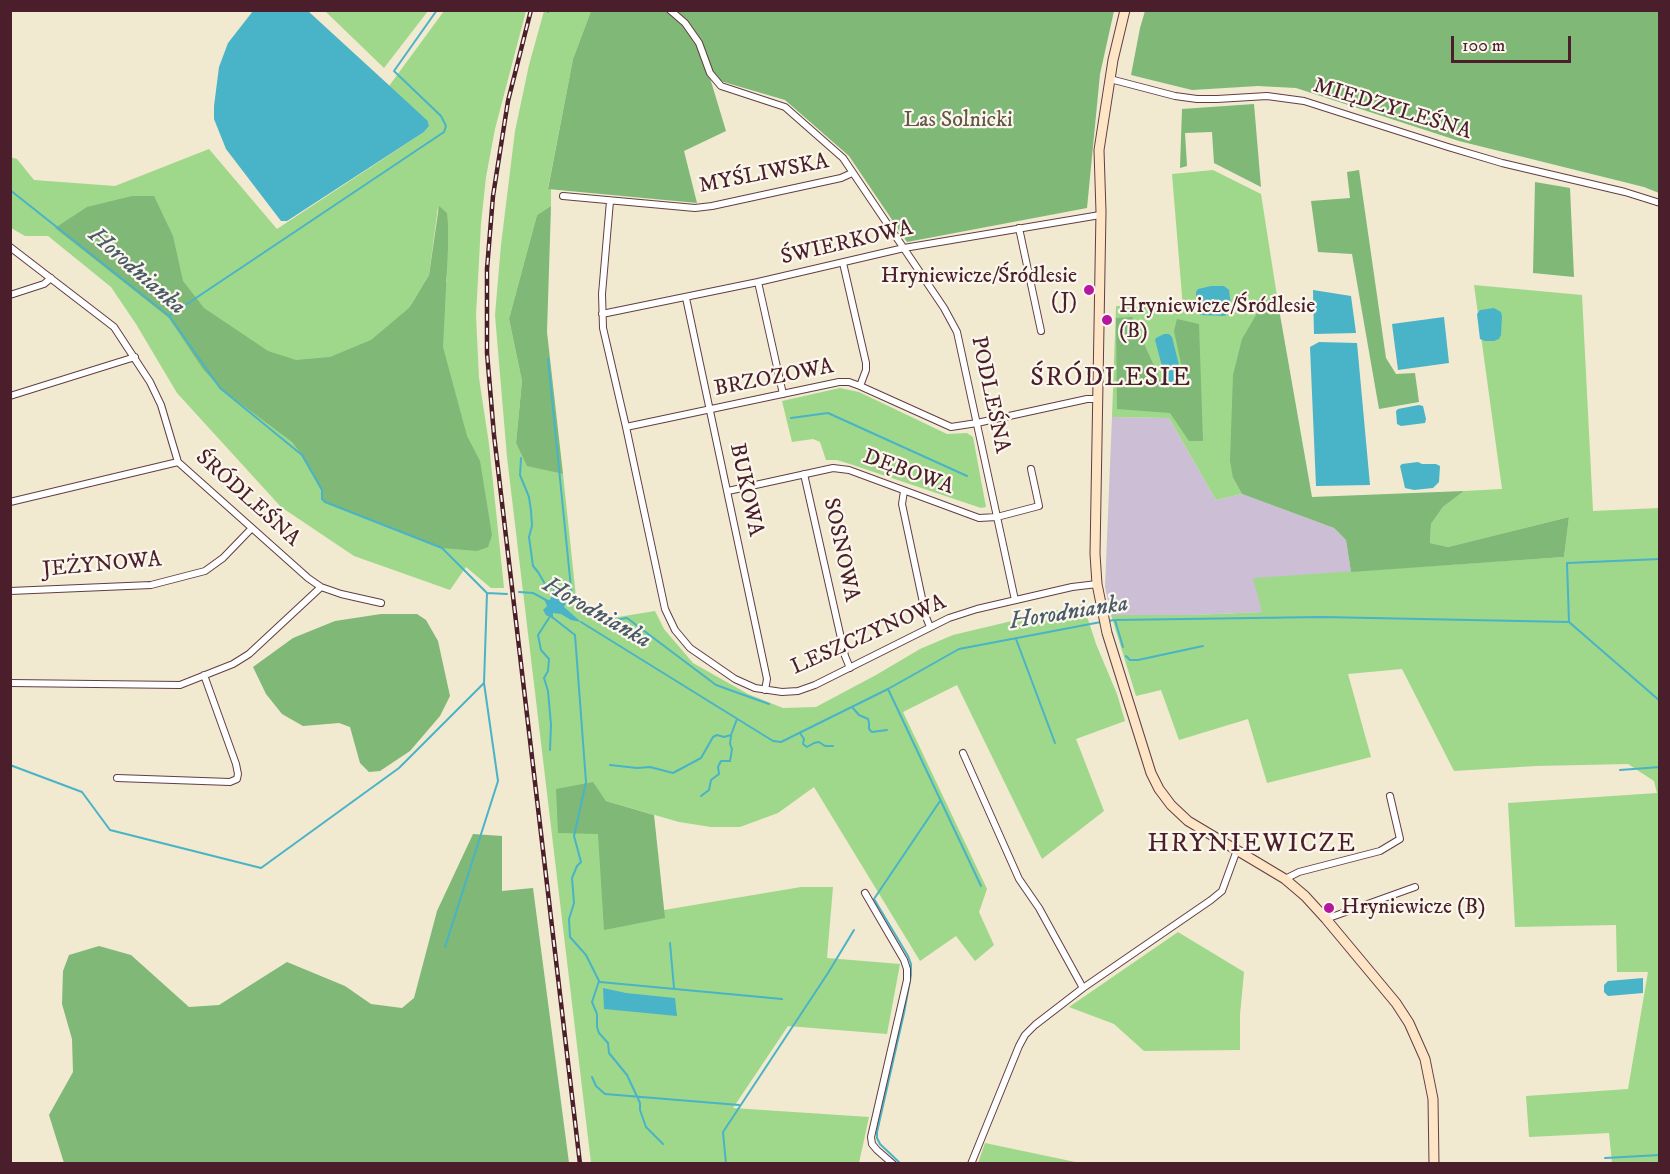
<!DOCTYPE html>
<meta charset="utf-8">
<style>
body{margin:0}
#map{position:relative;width:1670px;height:1174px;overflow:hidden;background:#f1e9d0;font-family:"IM FELL DW Pica",serif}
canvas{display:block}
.frame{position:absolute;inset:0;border:12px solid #4a1f2b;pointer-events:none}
.scale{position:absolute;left:1451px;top:36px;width:120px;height:27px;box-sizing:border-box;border:3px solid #4a1f2b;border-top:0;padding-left:8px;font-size:18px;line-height:21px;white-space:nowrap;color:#4a1f2b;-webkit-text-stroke:4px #fbf7ec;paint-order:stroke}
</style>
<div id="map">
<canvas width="1670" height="1174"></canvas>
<div class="frame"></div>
<div class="scale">100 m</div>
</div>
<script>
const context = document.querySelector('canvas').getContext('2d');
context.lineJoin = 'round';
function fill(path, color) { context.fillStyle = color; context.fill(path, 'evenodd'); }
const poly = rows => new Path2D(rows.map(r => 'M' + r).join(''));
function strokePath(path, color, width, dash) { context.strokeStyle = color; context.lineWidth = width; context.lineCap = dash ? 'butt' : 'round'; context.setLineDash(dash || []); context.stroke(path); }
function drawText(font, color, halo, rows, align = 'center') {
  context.font = font + ' "IM FELL DW Pica",serif'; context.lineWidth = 4.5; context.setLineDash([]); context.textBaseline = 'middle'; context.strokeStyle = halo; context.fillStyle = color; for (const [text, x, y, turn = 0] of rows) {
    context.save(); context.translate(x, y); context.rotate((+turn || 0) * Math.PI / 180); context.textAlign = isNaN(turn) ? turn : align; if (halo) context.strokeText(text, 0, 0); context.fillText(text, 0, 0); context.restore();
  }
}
const industrial = poly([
 [1112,417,1169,418,1216,500,1242,494,1334,528,1346,540,1351,572,1262,612,1193,615,1111,615,1105,587]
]);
const green = poly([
 [325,11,428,11,384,68],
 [444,11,526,11,495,129,486,177,481,224,476,315,479,378,489,444,504,588,491,588,466,567,450,590,354,556,281,507,177,393,136,324,111,287,48,236,25,236,11,228,10,157,17,159,34,180,115,186,209,149,277,229,424,132,429,126,428,121,389,86],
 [438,207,447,281,410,306,429,275],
 [544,11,591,11,573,59,548,188,551,189,551,206,537,215,509,319,522,381,516,443,527,465,563,474,576,597,606,619,655,611,664,629,693,663,748,694,783,708,816,707,876,675,920,649,953,635,1083,604,1096,644,1117,694,1125,721,1076,739,1104,811,1042,859,957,685,903,712,987,889,979,912,994,945,975,961,956,936,920,961,814,787,778,813,740,827,711,827,679,822,606,801,592,782,598,833,664,918,664,910,801,887,833,887,827,958,900,964,887,1034,788,1026,733,1108,869,1117,859,1163,591,1163,507,457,495,315,501,245,515,131,529,65],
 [1213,170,1261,194,1279,309,1259,310,1233,478,1242,494,1216,500,1169,418,1112,417,1116,306,1183,308,1172,174],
 [1474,285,1582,295,1593,511,1659,508,1659,1163,1612,1163,1609,1133,1529,1137,1526,1096,1628,1089,1648,972,1617,972,1616,925,1515,927,1508,803,1657,793,1654,781,1628,764,1536,766,1454,771,1402,669,1348,674,1371,757,1267,783,1248,719,1179,740,1161,690,1136,696,1111,615,1193,615,1262,612,1253,578,1564,557,1569,517,1448,547,1430,543,1431,524,1443,507,1464,491,1502,489],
 [840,388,859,392,947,434,967,433,973,437,986,507,981,508,853,465,837,460,826,460,820,442,813,439,792,442,782,401],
 [1178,932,1244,972,1240,1015,1240,1050,1144,1051,1114,1024,1069,1007],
 [985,1143,1080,1163,978,1163]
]);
const forest = poly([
 [591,11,1114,11,1100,74,1087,208,907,242,849,156,785,100,710,78,726,131,684,151,697,203,548,189,573,59],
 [1145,11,1659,11,1659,193,1644,187,1459,141,1296,88,1258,86,1192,90,1131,75,1140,28],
 [1254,104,1261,187,1214,163,1212,132,1185,133,1187,166,1180,168,1182,109],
 [1359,170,1386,358,1396,374,1415,373,1419,402,1379,409,1352,254,1318,252,1311,201,1350,198,1347,172],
 [1535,182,1570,188,1574,277,1533,273],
 [132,196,154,196,173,236,183,281,204,308,268,351,296,360,330,357,371,340,409,308,429,275,439,206,447,213,448,225,448,248,443,347,467,436,480,461,492,535,488,547,477,551,442,548,325,502,322,499,322,490,302,455,292,442,220,388,203,369,169,318,55,228,87,207],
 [551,206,547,332,563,474,527,466,516,443,522,381,509,319,537,215],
 [1279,309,1312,497,1464,491,1443,507,1431,524,1430,543,1448,547,1569,517,1564,557,1351,572,1346,540,1334,528,1242,494,1233,478,1230,461,1233,375,1242,339,1259,310],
 [1132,317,1164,388,1185,382,1174,331,1177,319,1199,324,1203,441,1189,441,1170,413,1117,409,1116,318],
 [381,614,417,614,426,620,438,641,450,696,440,716,410,751,380,771,369,772,360,763,350,727,339,723,303,726,282,714,266,694,253,667,293,638,335,621],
 [593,782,606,801,654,815,665,918,604,930,598,834,558,833,556,789],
 [473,834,502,836,502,891,533,888,569,1163,64,1163,49,1115,73,1072,72,1039,62,1004,63,971,69,955,99,946,131,955,189,1007,219,1005,287,962,345,986,371,1004,402,1008,414,998,437,911]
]);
const water = poly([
 [253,11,308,11,428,121,429,126,424,132,287,221,281,221,226,149,214,119,214,106,219,67,228,43],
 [1211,286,1224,286,1229,290,1231,306,1229,312,1225,316,1200,315,1197,311,1196,292,1198,289],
 [1313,290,1351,296,1356,333,1314,334],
 [1494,308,1501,312,1502,316,1501,335,1499,339,1494,341,1485,341,1480,339,1477,314,1480,310],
 [1444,317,1449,363,1398,370,1392,324],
 [1164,334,1169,334,1172,337,1182,377,1181,380,1171,382,1166,381,1155,340,1156,338],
 [1319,342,1357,343,1370,485,1316,486,1310,347],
 [1419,405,1423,406,1426,419,1425,423,1401,426,1397,424,1396,411,1398,409],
 [1418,462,1422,464,1436,464,1440,466,1439,482,1433,488,1414,490,1405,488,1400,466,1402,464],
 [554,589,557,593,564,594,568,598,564,607,581,622,571,620,561,614,553,613,553,619,546,615,543,610,547,606,544,599,550,600],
 [1643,978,1643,993,1608,996,1604,992,1604,985,1608,981],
 [603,988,626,993,675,998,677,1016,604,1009]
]);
const stream = poly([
 [548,12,548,10],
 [10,190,169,316,220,388,302,455,322,490,322,499,325,502,442,548,487,593,507,594],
 [169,316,444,132,446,126,441,116,394,71,437,10],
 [548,359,572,598],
 [791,418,828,413,967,476],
 [521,458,520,475,529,497,531,511,532,526,529,537,533,566,538,572,545,584,554,589],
 [519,592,533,593,546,600],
 [565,597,572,599,593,613],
 [552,617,575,635,586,782,574,836,581,862,577,866,572,878,574,903,569,919,570,937,586,955,599,981,592,1002,597,1014,597,1027,599,1033,608,1043,609,1053,627,1075,640,1103,640,1110,646,1127,663,1144],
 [549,618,538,635,541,650,549,659,548,671,544,678,548,691,551,725,550,750],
 [1115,620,1123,647],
 [1107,621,1115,620,1322,617,1569,622,1660,701],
 [581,622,773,741,781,742,888,689,959,649,1101,622],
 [604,622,627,618,716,685,769,704],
 [1569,622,1567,563,1660,559],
 [1016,639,1055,743],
 [1126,656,1130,660,1138,660,1203,646],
 [888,689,981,886],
 [852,707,859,715,868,719,869,723,869,729,872,732,887,730],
 [800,733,804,739,803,744,807,747,814,743,819,742,825,746,833,746],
 [10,765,82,792,110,830,261,868,399,768,484,683,487,593],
 [610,765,637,768,650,767,673,773,701,758,713,737,717,735,724,737,731,735,737,719],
 [1620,770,1660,767],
 [701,796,709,790,711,780,719,774,718,767,721,761,730,761,732,749,730,744,731,736],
 [670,943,674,988],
 [445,947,498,781,484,683],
 [600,982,782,999],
 [592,1077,596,1086,605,1094,739,1105],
 [1605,1158,1660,1155],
 [726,1164,723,1132,828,973,854,930],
 [901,1164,880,1144,877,1138,877,1132,904,1013,911,975,911,964,908,956,874,899,940,801]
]);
const street = poly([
 [670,10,685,23,699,43,710,73,721,86,785,107,843,158,944,308,957,332,1015,600],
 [1110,79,1175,96,1197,99,1217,99,1267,96,1304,101,1448,147,1502,163,1625,192,1660,203],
 [563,196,695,208,712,206,841,178,852,173],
 [610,201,602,294,603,328,626,427,665,609,675,630,690,648,735,679,755,688,782,692,798,691,815,685,949,618,977,609,1072,587,1097,584],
 [1019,228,1041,331],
 [10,247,114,327,150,382,161,405,178,462,308,578,321,587,341,594,381,603],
 [843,263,866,363,866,370,860,386],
 [758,282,783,394],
 [10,295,44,284,51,278],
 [686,298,767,679,765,690],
 [602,314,758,282,904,248,1100,215],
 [10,396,135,357],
 [626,427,839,382,849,382,860,386,951,427,977,423,1087,399,1098,399],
 [804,474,845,656,850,668],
 [728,491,833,468,849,470,979,518,997,517,1039,506,1031,469],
 [904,491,902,504,926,617,930,627],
 [10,502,178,462],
 [10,591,151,585,205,571,223,558,251,529],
 [10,683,180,685,233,664,249,654,321,587],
 [963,753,1019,879,1039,908,1083,988],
 [117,778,230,782,237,779,238,774,236,764,204,675],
 [1285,879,1299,872,1380,851,1400,839,1390,796],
 [865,893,904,960,907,969,907,980,871,1137,872,1144,877,1150,893,1164],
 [1326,919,1415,887],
 [971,1164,1019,1046,1025,1035,1035,1025,1083,988,1211,900,1222,891,1237,850]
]);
const secondary = poly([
 [1125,10,1113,60,1099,150,1101,212,1095,554,1097,584,1107,633,1151,773,1159,789,1171,805,1188,821,1285,879,1305,896,1326,919,1396,1003,1409,1023,1425,1059,1433,1099,1434,1164]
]);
const rail = poly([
 [531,10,508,101,493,196,487,269,487,353,494,435,580,1164]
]);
const markers = [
 [1089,290,6,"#b5179e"],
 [1107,320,6,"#b5179e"],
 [1329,908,6,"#b5179e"]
];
const streetNames = [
 ["MIĘDZYLEŚNA",1392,110,17],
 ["MYŚLIWSKA",764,175,-11],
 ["ŚWIERKOWA",847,244,-13],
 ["BRZOZOWA",774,379,-11],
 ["PODLEŚNA",989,395,78],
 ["DĘBOWA",908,473,20],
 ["BUKOWA",745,490,78],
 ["ŚRÓDLEŚNA",247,499,42],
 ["SOSNOWA",840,550,78],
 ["JEŻYNOWA",102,566,-5],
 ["LESZCZYNOWA",869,636,-24]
];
const parkNames = [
 ["Las Solnicki",958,121]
];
const poiNames = [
 ["Hryniewicze/Śródlesie",1077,277,"right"],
 ["(J)",1077,302,"right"],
 ["Hryniewicze/Śródlesie",1119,307],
 ["(B)",1119,332],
 ["Hryniewicze (B)",1341,908]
];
const waterNames = [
 ["Horodnianka",136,272,41],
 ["Horodnianka",596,614,30],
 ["Horodnianka",1069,614,-9]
];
const quarterNames = [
 ["ŚRÓDLESIE",1111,380],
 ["HRYNIEWICZE",1252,846]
];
fill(industrial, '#ccbed4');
fill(green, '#9fd88b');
fill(forest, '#7fb877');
fill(water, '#49b3c7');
strokePath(stream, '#49b3c7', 2);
strokePath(street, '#633d44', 8);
strokePath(secondary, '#633d44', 11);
strokePath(street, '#fff', 6);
strokePath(secondary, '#fde5c5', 9);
strokePath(rail, '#4a1f2b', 4.5);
strokePath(rail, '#fbf7ec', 2, [7]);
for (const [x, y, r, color] of markers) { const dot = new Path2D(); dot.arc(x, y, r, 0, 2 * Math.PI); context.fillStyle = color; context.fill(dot); strokePath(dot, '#fbf7ec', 2); }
drawText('22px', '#4a1f2b', '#fbf7ec', streetNames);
drawText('22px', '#645648', '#fbf7ec', parkNames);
drawText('22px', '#4a1f2b', '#fbf7ec', poiNames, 'left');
drawText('italic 24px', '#4a5a69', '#fbf7ec', waterNames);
context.letterSpacing = '1.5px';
drawText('26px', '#4a1f2b', '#fbf7ec', quarterNames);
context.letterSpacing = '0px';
</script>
